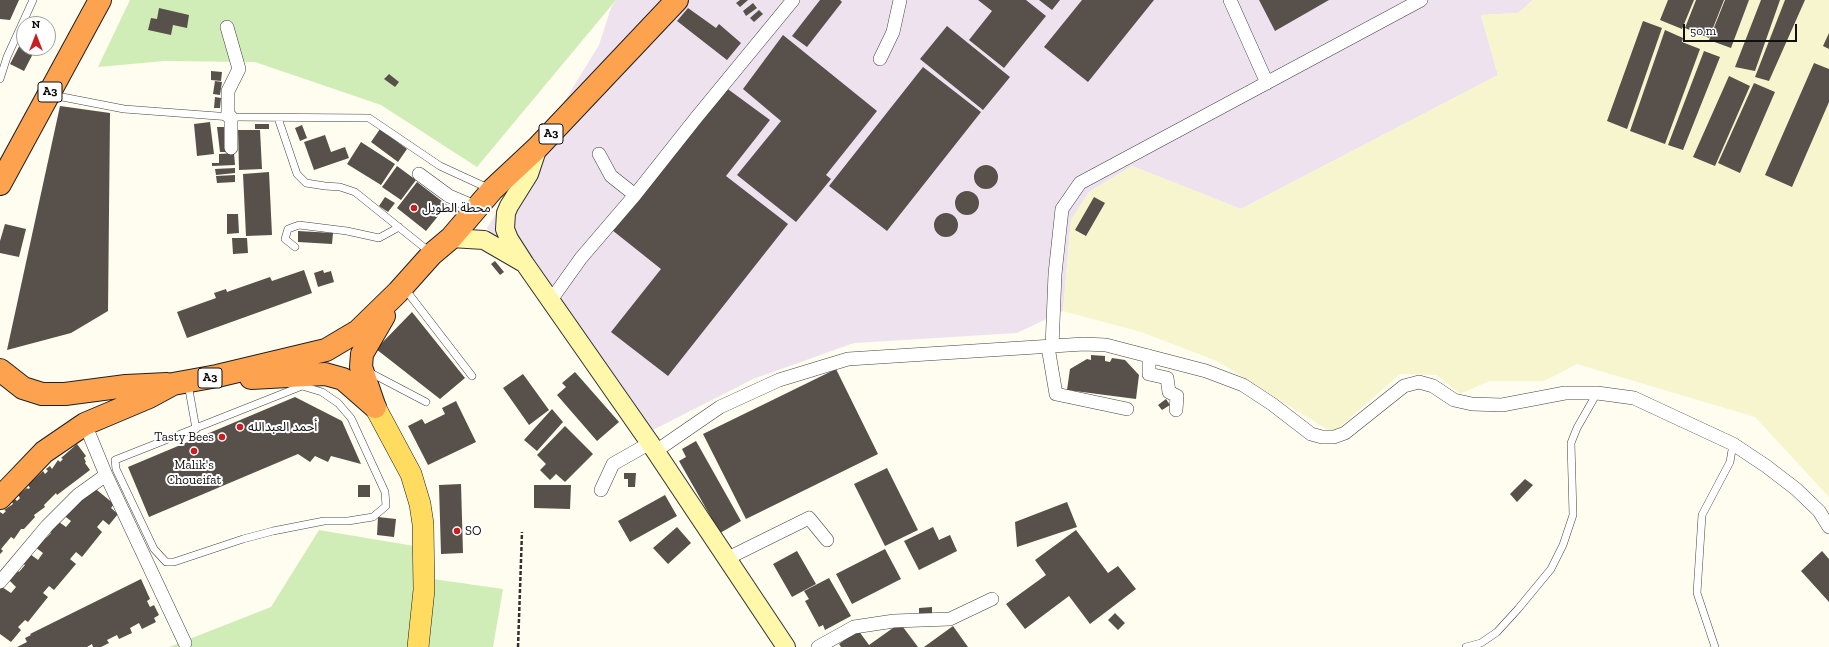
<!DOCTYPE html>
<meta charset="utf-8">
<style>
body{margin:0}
#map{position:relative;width:1829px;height:647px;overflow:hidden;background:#fffcf0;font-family:"Zilla Slab",serif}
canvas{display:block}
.north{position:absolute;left:16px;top:16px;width:40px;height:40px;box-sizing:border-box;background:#fff;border:1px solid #9f9f9f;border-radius:50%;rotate:0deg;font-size:11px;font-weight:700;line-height:16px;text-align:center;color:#0f0f0f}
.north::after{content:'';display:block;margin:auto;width:14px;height:18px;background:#c81d21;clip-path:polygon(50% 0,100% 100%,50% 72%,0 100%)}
.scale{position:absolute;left:1683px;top:24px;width:114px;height:18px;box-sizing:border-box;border:2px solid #0f0f0f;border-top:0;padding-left:5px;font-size:12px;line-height:14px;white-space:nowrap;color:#0f0f0f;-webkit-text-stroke:3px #fff;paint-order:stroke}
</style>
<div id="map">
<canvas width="1829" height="647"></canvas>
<div class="north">N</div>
<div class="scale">50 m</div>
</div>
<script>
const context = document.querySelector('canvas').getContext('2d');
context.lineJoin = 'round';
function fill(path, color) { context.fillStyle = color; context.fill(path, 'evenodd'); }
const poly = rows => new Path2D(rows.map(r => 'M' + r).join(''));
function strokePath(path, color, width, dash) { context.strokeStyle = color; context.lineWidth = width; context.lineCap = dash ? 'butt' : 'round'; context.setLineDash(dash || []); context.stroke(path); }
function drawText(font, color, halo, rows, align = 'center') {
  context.font = font + ' "Zilla Slab","Noto Sans Arabic",serif'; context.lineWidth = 4; context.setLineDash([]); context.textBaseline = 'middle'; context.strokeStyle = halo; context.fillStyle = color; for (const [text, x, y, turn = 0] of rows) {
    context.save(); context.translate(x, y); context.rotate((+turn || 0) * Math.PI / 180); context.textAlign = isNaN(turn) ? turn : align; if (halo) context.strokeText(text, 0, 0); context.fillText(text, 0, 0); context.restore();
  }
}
const industrial = poly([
 [616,0,1533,0,1518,13,1481,15,1498,75,1241,209,1132,166,1089,192,1071,220,1063,311,1017,333,854,343,753,379,649,432,487,228,599,45,611,8]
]);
const farmland = poly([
 [1533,0,1829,0,1829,497,1755,417,1577,364,1544,381,1489,381,1460,394,1437,375,1400,374,1333,433,1217,361,1141,332,1063,311,1071,220,1089,192,1132,166,1241,209,1498,75,1481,15,1518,13]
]);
const green = poly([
 [130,0,616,0,477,167,381,105,255,62,164,61,98,67],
 [319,530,414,546,426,578,503,589,493,647,169,647,271,607]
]);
const building = poly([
 [0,0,19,0,10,20,0,19],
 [740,0,748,0,740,7,736,3],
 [820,0,840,0,842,2,807,47,792,36],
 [978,0,1026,0,1046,16,1004,68,969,40,992,11],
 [1039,0,1060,0,1052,10],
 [1082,0,1154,0,1088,82,1044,47],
 [1259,0,1329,0,1275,31],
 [1668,0,1694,0,1682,29,1660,20],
 [1696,0,1724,0,1709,38,1685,28],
 [1725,0,1749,0,1731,48,1709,40],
 [1761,0,1780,0,1755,71,1735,67],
 [1785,0,1805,0,1769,81,1755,77],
 [753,3,757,8,746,16,743,11],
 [159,8,189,15,187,28,173,25,171,35,148,30,151,18,157,19],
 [688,8,716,28,719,24,741,43,727,60,677,21],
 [759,10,763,14,754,22,750,18],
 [1643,21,1662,28,1627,129,1607,121],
 [947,26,1010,77,983,110,920,59],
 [1665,30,1683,38,1682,42,1700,49,1665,144,1630,131],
 [1829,33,1829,49,1823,46],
 [783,35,877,111,826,175,831,179,796,222,737,175,781,121,743,89],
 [24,37,24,48,36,48,24,71,10,64],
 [1704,51,1720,57,1683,150,1668,145],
 [1814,63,1829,69,1829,102,1792,187,1765,175],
 [923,67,981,112,887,231,829,186],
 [211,71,222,72,221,81,211,80],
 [389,74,399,82,395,87,384,79],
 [1729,76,1750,86,1715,166,1693,157],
 [215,81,222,82,220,95,213,94],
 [1754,83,1775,92,1740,173,1718,163],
 [725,87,770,120,726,176,788,224,668,376,611,332,661,269,612,230],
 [215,97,221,98,220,108,214,108],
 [60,106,110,113,108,311,71,333,7,350],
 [210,122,214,154,197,156,194,124],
 [255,124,269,124,269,129,255,129],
 [302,125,307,138,300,141,295,128],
 [217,127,225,127,226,152,220,152],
 [380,129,407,149,398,162,371,142],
 [238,130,260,130,262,169,239,170],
 [325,135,331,152,345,147,349,158,314,170,304,142],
 [361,142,395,164,381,185,347,164],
 [234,153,235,165,212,166,212,163,219,163,219,154],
 '974 177a12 12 0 1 1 24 0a12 12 0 1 1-24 0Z',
 [397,166,416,180,401,200,382,187],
 [235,168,235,173,216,175,215,169],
 [269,172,272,235,246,236,243,174],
 [235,175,235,182,217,183,216,176],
 [417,182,447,205,426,231,397,208],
 '955 203a12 12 0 1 1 24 0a12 12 0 1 1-24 0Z',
 [385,197,395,203,388,212,379,206],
 [1094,197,1105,203,1086,236,1075,230],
 '934 225a12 12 0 1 1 24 0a12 12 0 1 1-24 0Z',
 [227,214,238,214,239,233,227,234],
 [5,224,26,229,19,257,0,253,0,241],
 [298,231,333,233,332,244,298,242],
 [232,238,247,238,248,253,233,254],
 [495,261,504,272,500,275,491,264],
 [304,270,312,293,187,338,177,312,216,298,214,293,226,289,227,292,270,277,272,281],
 [323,270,324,273,331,271,334,282,318,287,314,273],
 [412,312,465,378,440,399,376,349],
 [1091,355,1105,356,1105,361,1110,362,1112,358,1125,360,1139,375,1136,399,1067,390,1070,369,1087,359,1091,360],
 [836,369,878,454,746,519,703,434],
 [575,372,619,422,597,441,557,395,566,387,562,383],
 [523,374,549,410,529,425,503,388],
 [295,397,342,421,361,464,331,456,328,462,315,456,310,462,298,454,149,517,128,467],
 [1166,399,1170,405,1162,410,1158,405],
 [456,401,476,442,428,465,408,426,422,419,425,424,445,414,442,408],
 [552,409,563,422,537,451,524,440],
 [565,426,593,454,565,482,556,474,550,480,540,470,546,464,537,455],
 [696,441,741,521,720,533,679,461,686,457,682,449],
 [77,444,86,456,84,458,86,462,85,463,90,470,57,495,56,493,44,505,45,507,34,515,35,517,24,529,21,529,14,539,11,537,1,549,3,551,0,554,0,512,3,514,6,511,4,510,13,504,12,502,15,499,17,501,20,498,18,495,27,488,28,489,30,488,28,485,43,471,45,474,48,471,46,469,50,466,52,469,58,460,60,462,63,459,61,458],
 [887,468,918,530,885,546,854,484],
 [624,473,636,473,635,487,628,487,628,479,624,479],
 [1525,479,1533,485,1517,502,1510,494],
 [461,484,463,553,441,554,439,485],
 [358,485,370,485,370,497,358,497],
 [534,485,571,485,570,509,534,508],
 [92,486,114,504,111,508,118,514,109,525,103,520,97,527,102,532,82,557,76,552,70,559,76,564,54,590,49,586,43,593,48,597,28,622,25,620,18,627,21,630,11,642,0,634,0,589,2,587,11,593,16,587,8,579,16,569,19,572,25,565,22,563,30,554,38,560,43,553,35,547,44,536,46,538,51,533,48,531,59,522,66,527,71,521,62,514],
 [665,495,677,516,630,542,618,521],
 [1067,502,1077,527,1017,547,1015,522],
 [378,517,396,519,394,537,377,535],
 [677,527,691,543,668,564,653,548],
 [933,527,939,540,950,535,957,551,919,570,904,541],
 [1076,530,1108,573,1118,566,1136,589,1090,624,1069,596,1025,629,1006,604,1046,575,1035,560],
 [885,549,901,579,852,604,836,574],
 [797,551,816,584,792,597,773,564],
 [1822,551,1829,559,1829,602,1801,571],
 [829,578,851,616,825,630,823,625,819,627,805,601,809,599,804,591],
 [141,579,150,599,147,601,150,607,154,605,159,615,154,618,156,622,142,629,139,623,130,628,132,633,119,639,117,635,107,640,109,643,101,647,93,647,92,644,87,647,17,647,27,642,25,638,31,635,30,634],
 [932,607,932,613,919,614,919,608],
 [1115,613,1125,623,1118,630,1108,620],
 [900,623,918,647,841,647,839,644,858,630,869,645],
 [953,626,968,647,924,647]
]);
const path = poly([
 [518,647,522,532]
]);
const lane = poly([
 [0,79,7,57,33,0],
 [52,95,124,109,231,117,369,118,440,166,490,189],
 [278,118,297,174,306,183,325,186,340,187,355,192,431,253],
 [295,247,285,239,288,229,299,225,347,231,379,238,399,227],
 [405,289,472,376],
 [367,371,426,402],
 [188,384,196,429],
 [302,386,322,392,338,403,351,418,385,492,386,506,373,517,348,521,324,521,273,531,243,539,174,562,166,562,154,549,116,469,115,460,302,386],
 [1466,647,1481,643,1497,632,1518,609,1551,569,1563,545,1573,515,1571,443,1577,428,1597,393],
 [1715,647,1697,593,1702,515,1730,462,1733,444]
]);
const street = poly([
 [1230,0,1267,83],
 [227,27,239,69,228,91,228,116],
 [880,59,893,32,900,0],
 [231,117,231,148],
 [599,154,611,176,635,195],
 [419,174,449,196,477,208],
 [551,300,581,258,635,195,696,118,793,0],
 [1048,347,1056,394,1127,409],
 [1052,347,1055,274,1062,209,1080,183,1421,0],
 [1149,356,1149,374,1167,378,1169,392,1177,396,1176,410],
 [85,424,106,475,185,643],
 [656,451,720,407,779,380,848,359,1084,344,1106,345,1206,371,1243,385,1272,404,1311,434,1322,437,1334,437,1345,433,1404,386,1419,382,1433,386,1454,400,1472,404,1502,405,1565,393,1597,393,1634,398,1733,444,1766,466,1796,489,1819,511,1829,527],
 [601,490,613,464,650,443],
 [726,559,809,518,827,540],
 [0,582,47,526,78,495,106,475],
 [818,647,854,627,894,621,950,619,992,599]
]);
const secondary = poly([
 [538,147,529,174,509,206,506,213,505,229,509,239,525,264,650,443,786,647],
 [451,238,484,240,522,262]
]);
const primary = poly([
 [375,407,411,474,420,504,423,524,424,590,418,647]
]);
const highway = poly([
 [0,184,100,0],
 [0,370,23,388,42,394,65,394,126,386,167,384],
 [251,378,325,374,343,379,375,407],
 [374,405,361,367,362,354,384,316],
 [0,498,44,452,85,424,149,397,173,384,217,376,326,350,358,331,398,292,432,254,451,238,492,190,538,147,677,0]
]);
const markers = [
 [414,208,4,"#c81d21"],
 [240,427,4,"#c81d21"],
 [222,437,4,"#c81d21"],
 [194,451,4,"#c81d21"],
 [457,531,4,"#c81d21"]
];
const shields = [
 [50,92,24],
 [551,134,24],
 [210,378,24]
];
const shieldNames = [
 ["A3",50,92],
 ["A3",551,134],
 ["A3",210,378]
];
const poiNames = [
 ["محطة الطويل",422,208],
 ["أحمد العبدالله",248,427],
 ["Tasty Bees",214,437,"right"],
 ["Malik's",194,465,"center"],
 ["Choueifat",194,480,"center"],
 ["SO",465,531]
];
fill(industrial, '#ede2ee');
fill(farmland, '#f7f5ce');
fill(green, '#d1edb7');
fill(building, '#58504a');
strokePath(lane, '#424242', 8);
strokePath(street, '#424242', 14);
strokePath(secondary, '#313131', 20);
strokePath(primary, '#202020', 22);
strokePath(highway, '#202020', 24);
strokePath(path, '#313131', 2.5, [4, 2]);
strokePath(lane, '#fff', 7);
strokePath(street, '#fff', 13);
strokePath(secondary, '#fff8ab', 18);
strokePath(primary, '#ffdc60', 21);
strokePath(highway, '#fda350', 22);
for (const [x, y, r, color] of markers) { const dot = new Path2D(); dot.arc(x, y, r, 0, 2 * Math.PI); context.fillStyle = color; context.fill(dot); strokePath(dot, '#fff', 1.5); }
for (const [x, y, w] of shields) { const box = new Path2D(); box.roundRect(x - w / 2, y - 10, w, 20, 3); context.fillStyle = '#fff'; context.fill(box); strokePath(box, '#0f0f0f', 1); }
drawText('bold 12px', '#0f0f0f', null, shieldNames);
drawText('13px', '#0f0f0f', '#fff', poiNames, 'left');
</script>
